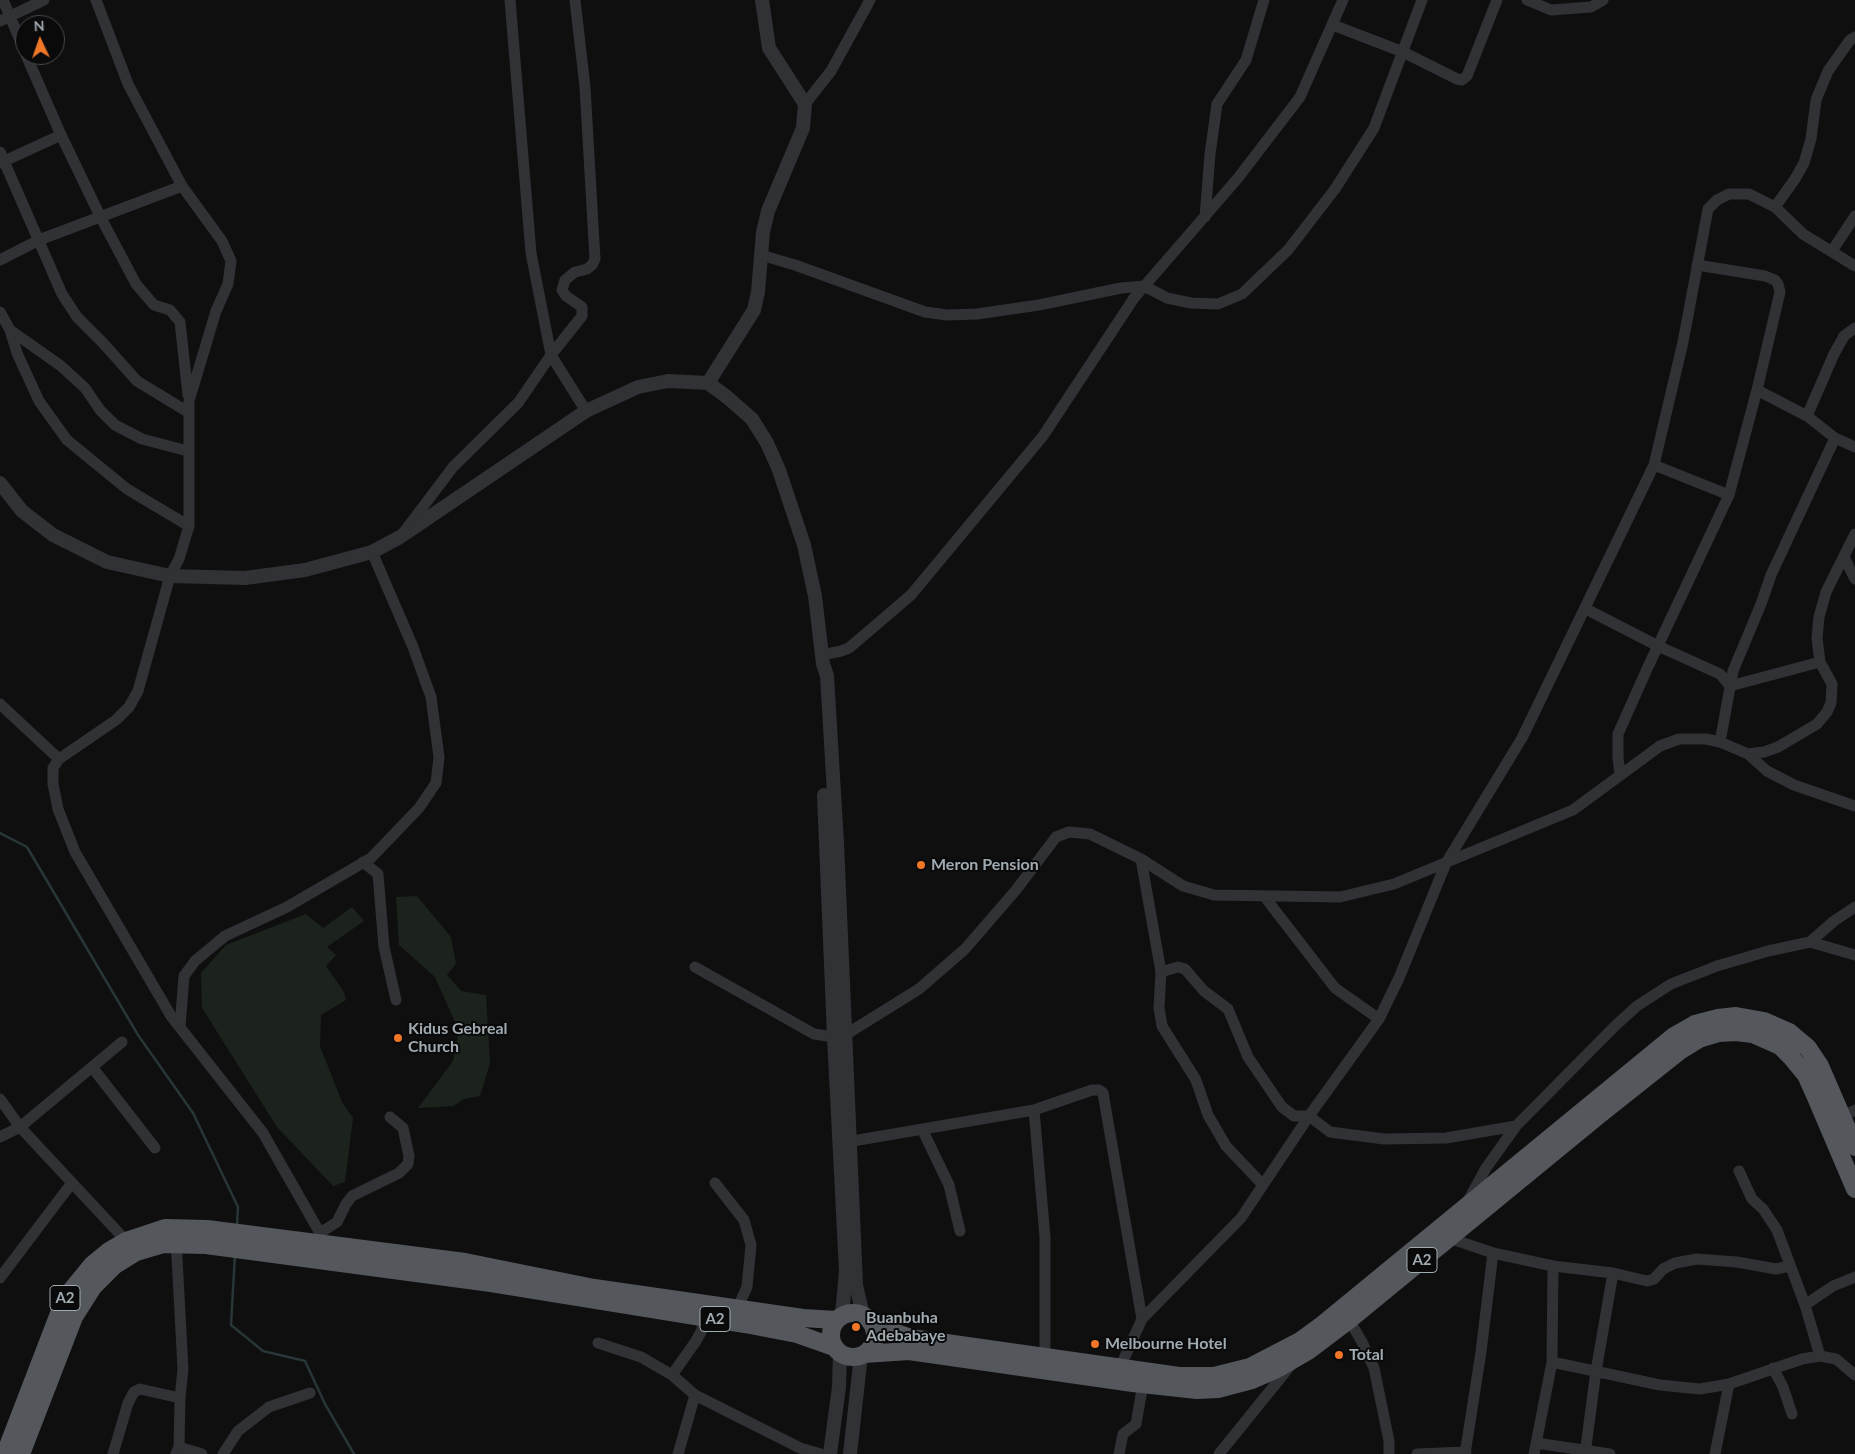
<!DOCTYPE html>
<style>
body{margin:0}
#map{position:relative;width:1855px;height:1454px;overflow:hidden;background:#0f0f10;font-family:Lato,sans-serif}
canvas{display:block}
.north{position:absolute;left:15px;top:15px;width:50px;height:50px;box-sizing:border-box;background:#0a0a0b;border:1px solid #464a4d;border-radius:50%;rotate:357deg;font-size:14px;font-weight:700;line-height:20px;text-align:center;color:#a0aab1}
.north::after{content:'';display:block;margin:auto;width:18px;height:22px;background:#f07727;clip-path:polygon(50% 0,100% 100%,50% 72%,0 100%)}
</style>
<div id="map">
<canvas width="1855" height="1454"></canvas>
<div class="north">N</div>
</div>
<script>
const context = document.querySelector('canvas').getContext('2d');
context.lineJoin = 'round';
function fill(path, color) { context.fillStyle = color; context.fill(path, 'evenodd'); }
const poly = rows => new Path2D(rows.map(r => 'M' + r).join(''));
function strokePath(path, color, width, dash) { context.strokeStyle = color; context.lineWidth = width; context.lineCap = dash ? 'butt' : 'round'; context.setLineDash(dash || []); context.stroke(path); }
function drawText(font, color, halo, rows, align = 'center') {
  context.font = font + ' Lato,sans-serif'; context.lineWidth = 4; context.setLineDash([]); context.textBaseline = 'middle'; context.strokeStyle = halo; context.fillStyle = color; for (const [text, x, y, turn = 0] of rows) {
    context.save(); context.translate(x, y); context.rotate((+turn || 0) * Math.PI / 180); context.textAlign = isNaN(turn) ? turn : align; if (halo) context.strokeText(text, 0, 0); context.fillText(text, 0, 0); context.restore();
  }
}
const green = poly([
 [417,896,451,937,456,964,447,975,461,991,486,995,490,1063,480,1096,464,1099,453,1106,418,1108,453,1061,459,1031,435,977,399,945,396,897],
 [352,907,364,921,327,947,336,955,326,966,344,992,346,1000,321,1015,320,1046,342,1102,353,1118,345,1182,333,1186,277,1127,202,1008,201,973,226,945,306,914,323,928]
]);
const stream = poly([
 [0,833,27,847,138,1035,193,1113,238,1207,237,1226],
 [235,1254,231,1325,263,1351,305,1361,325,1404,354,1454]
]);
const minor = poly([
 [3,0,25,52],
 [96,0,128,84,182,186,222,241,231,261,228,284,216,311,189,401,189,526,179,559,170,576,138,691,129,707,116,720,59,759,53,768,53,784,58,809,75,852,171,1016,263,1133,320,1233,318,1248],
 [510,0,531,253,551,355,586,411],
 [1527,0,1551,10,1591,7,1603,0],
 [0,21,44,0],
 [1333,25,1403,52,1457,79,1462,80,1467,76,1497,0],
 [26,55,61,135,101,218,136,284,154,305,170,310,180,322,188,395],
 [805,104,831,71,870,0],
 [0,152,62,294,77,317,103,343,137,381,188,412],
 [0,163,61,135],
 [1775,207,1795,179,1804,163,1811,139,1816,100,1828,71,1850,40,1855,37],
 [1205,217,1210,154,1217,104,1246,60,1264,0],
 [1832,251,1855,216],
 [761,255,795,265,925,312,947,315,977,314,1039,305,1121,288,1144,286,1167,298,1191,303,1218,304,1242,294,1288,250,1335,189,1374,128,1422,0],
 [0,260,39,240,182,186],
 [0,312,10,330,17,353,39,401,67,440,127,489,189,526],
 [10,330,61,366,85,388,100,410,115,425,142,439,188,451],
 [1757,390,1807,416,1835,438,1855,447],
 [1807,416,1834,354,1844,336,1855,328],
 [1654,465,1729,495],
 [404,532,453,467,518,403,551,355,582,316,582,307,566,296,562,290,565,280,575,272,587,269,592,265,595,259,585,87,575,0],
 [1844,557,1855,579],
 [1586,609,1658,646,1720,674,1730,686,1820,662],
 [822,655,841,651,849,648,911,595,1043,436,1134,298,1238,178,1300,97,1343,0],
 [0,704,59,759],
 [1720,742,1733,671,1761,604,1771,575,1835,438],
 [1748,754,1764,752,1778,747,1817,724,1827,712,1831,703,1832,684,1820,662,1817,638,1819,617,1826,592,1855,534],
 [1620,775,1618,757,1618,734,1647,669,1729,495,1757,390,1780,292,1778,284,1775,280,1765,276,1697,265],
 [1141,859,1161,972],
 [363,862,378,874,384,947,396,1000],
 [1264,896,1335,988,1379,1019],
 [1810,942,1834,921,1855,907],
 [695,967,814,1034,834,1037,845,1035,919,989,965,949,1016,890,1056,837,1069,832,1090,834,1141,859,1183,886,1214,895,1340,897,1394,884,1573,810,1660,746,1679,739,1706,739,1720,742,1748,754,1767,771,1794,785,1855,806],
 [180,1027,184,976,195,961,225,936,287,907,371,858,419,808,436,783,439,757,431,697,413,647,372,552],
 [92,1067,155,1148],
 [0,1099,20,1127,130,1245],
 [1034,1110,1045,1237,1045,1356],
 [1842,1117,1855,1110],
 [922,1129,949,1185,960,1231],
 [0,1137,20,1127,122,1042],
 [841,1143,1034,1110,1092,1090,1099,1090,1103,1093,1142,1319],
 [1739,1171,1752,1199,1763,1209,1777,1230,1805,1305,1820,1356],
 [715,1183,744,1220,751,1245,747,1287,737,1309],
 [1263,1185,1226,1146,1208,1115,1196,1080,1162,1026,1159,1008,1161,972,1178,967,1185,969,1204,991,1228,1009,1248,1057,1282,1107,1294,1116,1309,1116,1330,1132,1384,1139,1446,1138,1516,1126,1615,1026,1637,1006,1671,984,1717,966,1768,951,1810,942,1855,955],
 [1468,1201,1486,1168,1516,1126],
 [320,1233,337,1222,346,1204,352,1196,399,1173,408,1164,409,1156,403,1128,390,1117],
 [1446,1237,1493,1253,1553,1266,1613,1273,1647,1281,1654,1279,1663,1269,1675,1263,1697,1259,1737,1262,1776,1269,1790,1266],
 [176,1239,183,1369,180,1398,179,1447,176,1454],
 [0,1278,71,1184],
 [1805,1305,1833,1286,1855,1277],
 [1349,1320,1362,1342,1374,1368,1389,1441,1389,1454],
 [598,1343,641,1357,672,1375,695,1395,800,1448,821,1454],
 [1552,1362,1660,1385,1700,1389,1729,1384,1802,1359,1820,1356,1836,1359,1855,1375],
 [1773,1368,1783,1387,1792,1414],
 [1118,1372,1142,1319,1241,1218,1309,1116,1379,1019,1399,978,1446,863,1522,738,1654,465,1683,342,1708,209,1717,200,1729,194,1749,194,1775,207,1803,234,1855,266],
 [672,1375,696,1341,702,1330,703,1317],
 [1536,1443,1610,1454],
 [179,1447,202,1454],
 [113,1454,128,1403,134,1392,140,1389,180,1398],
 [223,1454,238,1431,269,1407,310,1393],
 [678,1454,695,1395],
 [1119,1454,1123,1434,1136,1424,1143,1384],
 [1219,1454,1291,1365],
 [1417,1454,1466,1452],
 [1465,1454,1481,1352,1493,1253],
 [1534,1454,1552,1362,1553,1266],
 [1585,1454,1596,1371,1613,1273],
 [1715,1454,1729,1384]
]);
const tertiary = poly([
 [708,383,754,310,758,292,763,232,768,211,803,128,805,104,769,48,762,0],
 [0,483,22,511,53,535,107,562,170,576,245,578,305,570,372,552,400,537,586,411,638,387,668,381,708,383,727,397,752,419,767,443,779,470,804,545,815,596,823,664,827,676,837,843,856,1285,863,1315],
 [824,795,834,1037,846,1271,842,1315],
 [830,1454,839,1387,840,1352],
 [850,1454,861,1355]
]);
const trunk = poly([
 '831 1335a22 22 0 1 1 44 0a22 22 0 1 1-44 0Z',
 [873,1325,911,1338,1179,1376,1214,1376,1250,1367,1300,1341,1322,1325,1674,1036,1695,1024,1718,1018,1736,1016,1764,1021,1789,1032,1808,1048,1820,1066,1855,1147],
 [864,1354,909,1351,1133,1383,1197,1390,1218,1389,1252,1380,1277,1369,1308,1351,1349,1320,1599,1115,1681,1050,1699,1039,1719,1033,1736,1032,1753,1034,1780,1046,1792,1058,1806,1075,1815,1095,1855,1189],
 [5,1454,65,1298,92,1265,109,1251,126,1241,165,1228,207,1229,465,1262,594,1288,803,1318,836,1320],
 [21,1454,74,1317,93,1287,115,1265,136,1252,163,1244,206,1245,491,1283,745,1324,797,1334,834,1347]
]);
const markers = [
 [921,865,5,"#f07727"],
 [398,1038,5,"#f07727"],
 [856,1327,5,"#f07727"],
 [1095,1344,5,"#f07727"],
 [1339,1355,5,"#f07727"]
];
const shields = [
 [1422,1260,30],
 [65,1298,30],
 [715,1319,30]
];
const shieldNames = [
 ["A2",1422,1260],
 ["A2",65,1298],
 ["A2",715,1319]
];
const poiNames = [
 ["Meron Pension",931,865],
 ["Kidus Gebreal",408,1029],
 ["Church",408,1047],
 ["Buanbuha",866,1318],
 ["Adebabaye",866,1336],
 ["Melbourne Hotel",1105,1344],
 ["Total",1349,1355]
];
fill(green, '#1c231c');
strokePath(stream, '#293638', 2.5);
strokePath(minor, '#303235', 11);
strokePath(tertiary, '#303235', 14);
strokePath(trunk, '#54585d', 18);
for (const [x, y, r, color] of markers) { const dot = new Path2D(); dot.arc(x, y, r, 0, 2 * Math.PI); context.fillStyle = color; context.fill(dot); strokePath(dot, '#0a0a0b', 2); }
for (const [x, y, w] of shields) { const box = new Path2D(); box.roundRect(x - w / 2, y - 12.5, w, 25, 4); context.fillStyle = '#0a0a0b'; context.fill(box); strokePath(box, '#a0aab1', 1); }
drawText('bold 15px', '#a0aab1', null, shieldNames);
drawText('bold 16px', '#a0aab1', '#0a0a0b', poiNames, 'left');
</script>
